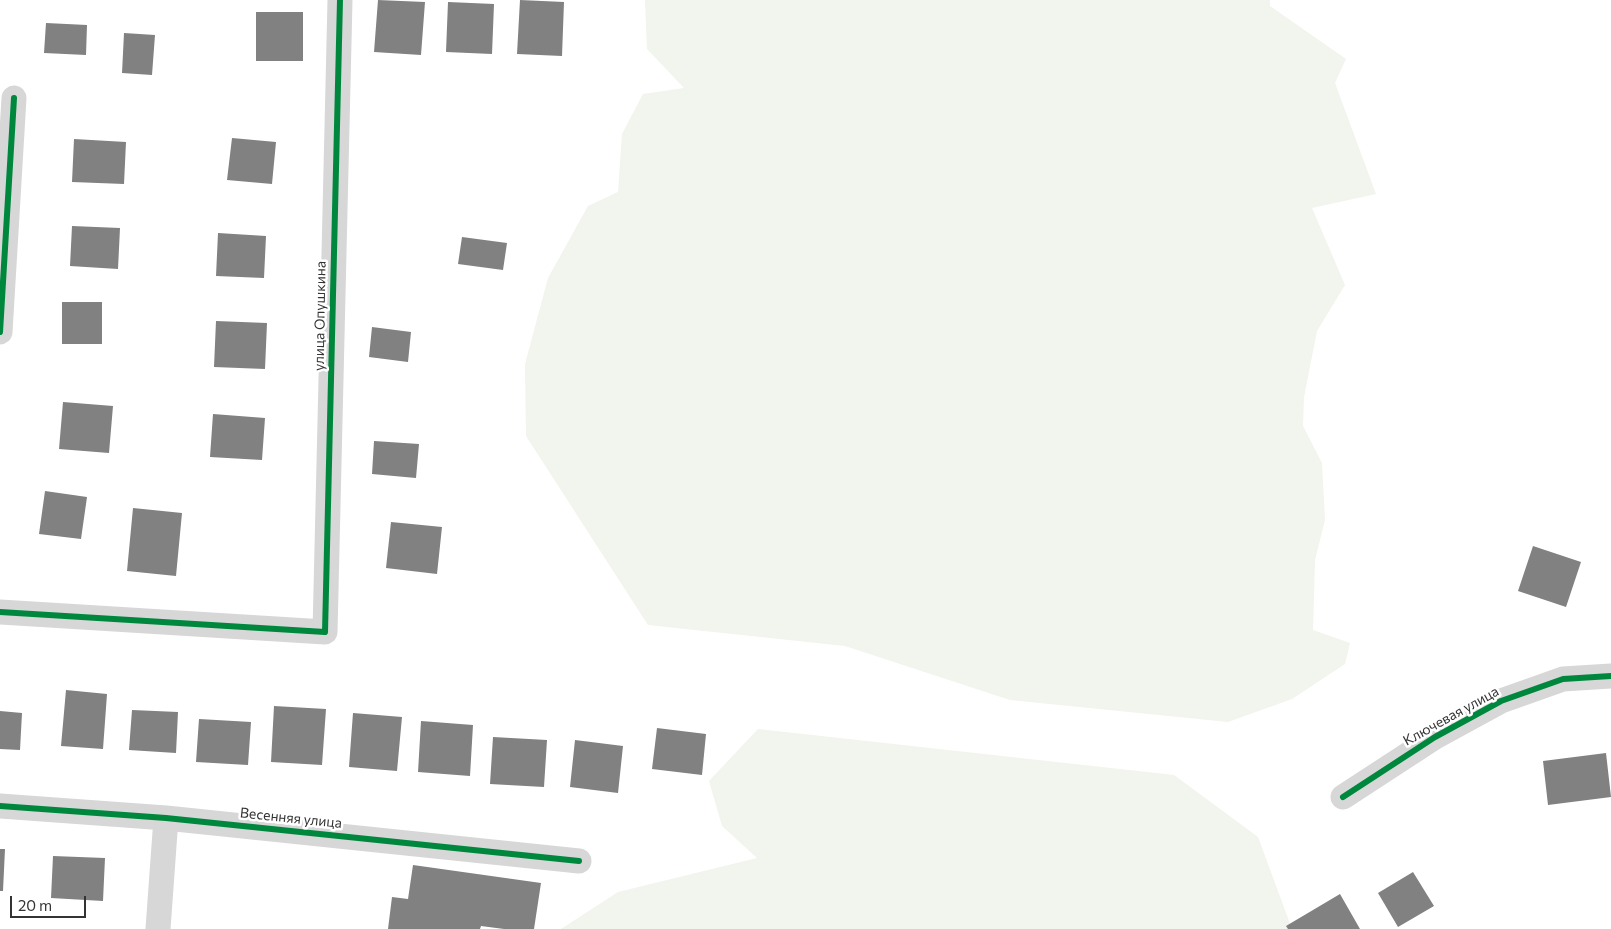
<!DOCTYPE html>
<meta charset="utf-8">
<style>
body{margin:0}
#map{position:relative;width:1611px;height:929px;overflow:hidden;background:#fff;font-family:Commissioner,sans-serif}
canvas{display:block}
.scale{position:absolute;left:10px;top:896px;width:76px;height:22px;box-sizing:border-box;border:2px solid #333;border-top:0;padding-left:6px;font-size:15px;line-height:18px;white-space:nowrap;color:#333;-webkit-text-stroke:4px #fff;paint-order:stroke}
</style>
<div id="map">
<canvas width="1611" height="929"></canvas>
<div class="scale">20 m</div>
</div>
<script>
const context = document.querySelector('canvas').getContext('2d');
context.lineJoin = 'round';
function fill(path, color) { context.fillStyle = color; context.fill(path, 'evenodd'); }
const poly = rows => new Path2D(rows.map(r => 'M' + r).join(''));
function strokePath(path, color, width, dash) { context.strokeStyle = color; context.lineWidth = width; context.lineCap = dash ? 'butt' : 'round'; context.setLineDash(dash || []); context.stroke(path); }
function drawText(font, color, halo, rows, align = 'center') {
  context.font = font + ' Commissioner,sans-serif'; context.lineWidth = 5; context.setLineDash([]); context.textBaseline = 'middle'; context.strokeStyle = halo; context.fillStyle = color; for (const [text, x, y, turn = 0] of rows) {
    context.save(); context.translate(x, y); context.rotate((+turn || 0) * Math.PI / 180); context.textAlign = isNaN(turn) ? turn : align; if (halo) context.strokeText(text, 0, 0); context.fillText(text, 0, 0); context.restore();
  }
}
const green = poly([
 [645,0,1270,0,1270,6,1346,59,1335,83,1376,194,1312,208,1345,285,1317,331,1304,397,1303,426,1322,463,1325,520,1315,560,1313,630,1350,643,1345,664,1292,699,1228,722,1010,700,845,646,648,625,526,436,525,364,548,278,588,206,618,192,622,134,643,94,684,88,647,49],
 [758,729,1174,775,1258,837,1292,929,561,929,618,892,757,858,722,826,709,781]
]);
const building = poly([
 [378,0,425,2,421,55,374,52],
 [520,0,564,2,562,56,517,54],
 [448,2,494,4,492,54,446,52],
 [256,12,303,12,303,61,256,61],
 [46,23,87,25,86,55,44,53],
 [124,33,155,35,152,75,122,73],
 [232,138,276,142,272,184,227,180],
 [74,139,126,142,124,184,72,182],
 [72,226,120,228,118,269,70,266],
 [218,233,266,236,264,278,216,276],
 [462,237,507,243,503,270,458,264],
 [62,302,102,302,102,344,62,344],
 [216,321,267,323,265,369,214,367],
 [372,327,411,332,408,362,369,357],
 [63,402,113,406,109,453,59,449],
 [213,414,265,418,262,460,210,457],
 [374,441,419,444,416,478,372,474],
 [45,491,87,497,81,539,39,534],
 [133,508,182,513,176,576,127,571],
 [391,522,442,527,437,574,386,568],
 [1533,546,1581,562,1566,607,1518,591],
 [66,690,107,694,103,749,61,746],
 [274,706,326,709,322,765,271,762],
 [132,710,178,712,176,753,129,750],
 [0,711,22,713,20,750,0,749],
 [353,713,402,717,397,771,349,767],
 [199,719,251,722,248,765,196,762],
 [421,721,473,725,470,776,418,772],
 [657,728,706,734,702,775,652,769],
 [493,737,547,740,544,787,490,784],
 [575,740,623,746,618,793,570,787],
 [1606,753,1611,797,1548,805,1543,761],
 [0,849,5,849,3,891,0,891],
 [53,856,105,858,103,901,51,898],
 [413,865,541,883,534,929,504,929,481,926,480,929,388,929,392,897,408,899],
 [1413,872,1434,906,1398,927,1378,893],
 [1340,894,1360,929,1288,929,1286,926]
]);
const minor = poly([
 [0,332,14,98],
 [0,612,325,632,340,0],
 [1343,797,1435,737,1501,701,1563,679,1611,676],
 [0,806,166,818,579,861],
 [158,929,166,818]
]);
const cycleway = poly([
 [0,332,14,98],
 [0,612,325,632,340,0],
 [1343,797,1435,737,1501,701,1563,679,1611,676],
 [0,806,166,818,579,861]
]);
const streetNames = [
 ["улица Опушкина",320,316,-89],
 ["Ключевая улица",1451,716,-29],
 ["Весенняя улица",291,818,6]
];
fill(green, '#f1f5ed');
fill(building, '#818181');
strokePath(minor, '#d7d7d7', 25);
strokePath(cycleway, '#00873e', 6);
drawText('14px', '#333', '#fff', streetNames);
</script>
